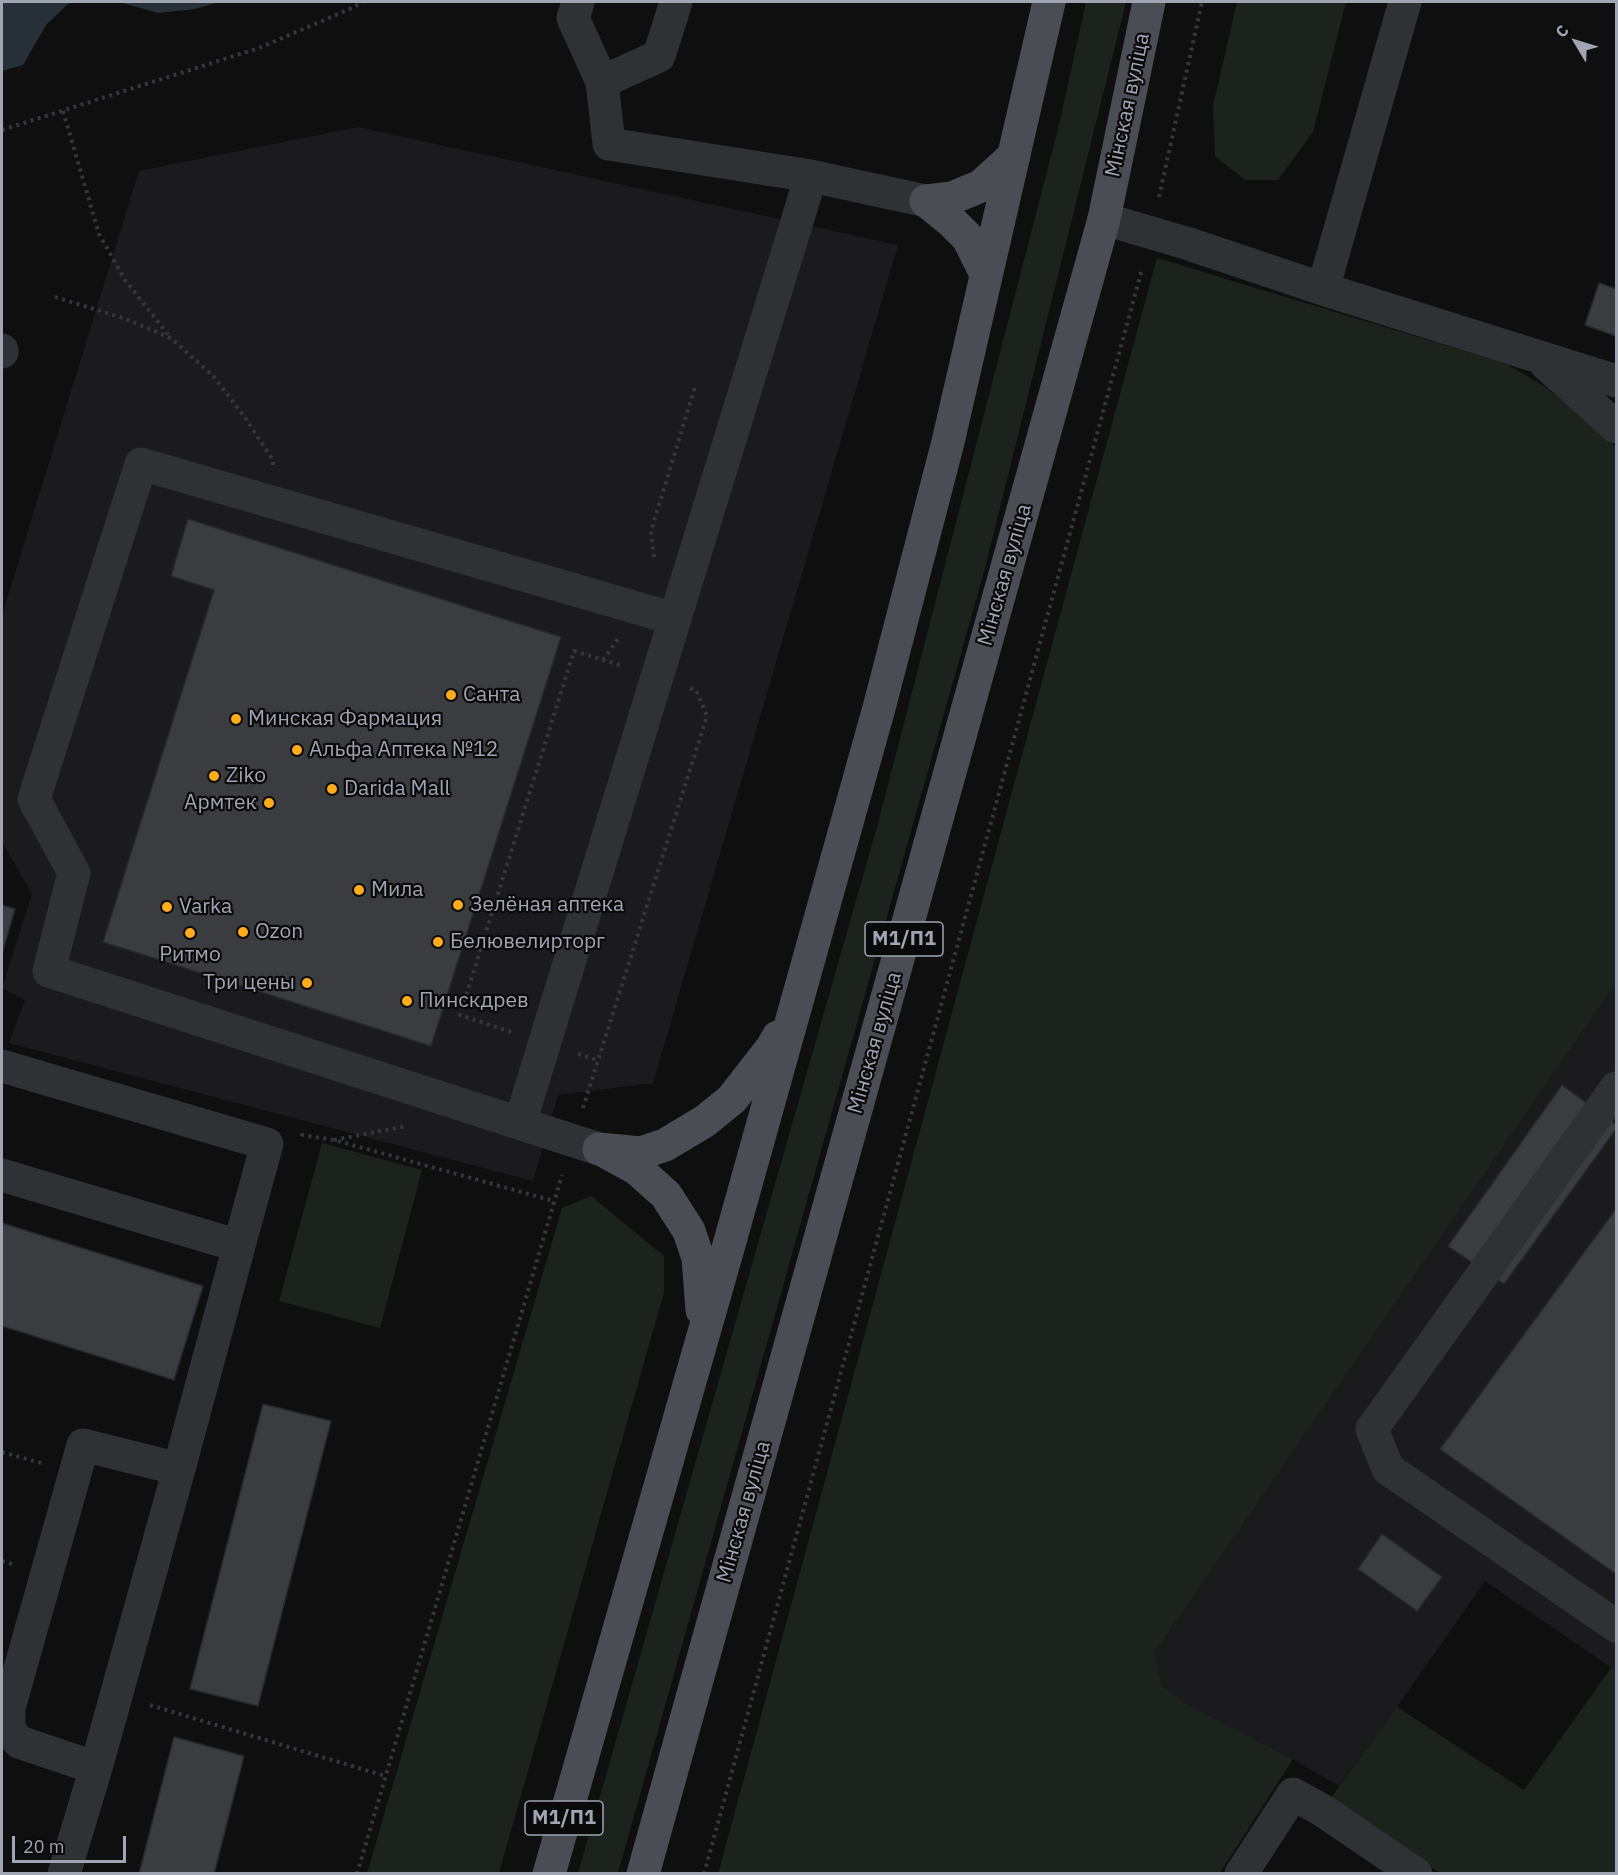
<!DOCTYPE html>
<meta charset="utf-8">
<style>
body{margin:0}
#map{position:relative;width:1618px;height:1875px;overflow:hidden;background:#0f0f10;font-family:"IBM Plex Sans",sans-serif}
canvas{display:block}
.frame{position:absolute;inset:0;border:3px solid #9fa5b2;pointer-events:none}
.north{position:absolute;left:1546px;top:12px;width:60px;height:60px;-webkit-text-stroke:4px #0a0a0b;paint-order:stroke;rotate:308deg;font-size:16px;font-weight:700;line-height:24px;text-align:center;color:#9fa5b2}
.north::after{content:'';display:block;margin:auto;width:21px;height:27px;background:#9fa5b2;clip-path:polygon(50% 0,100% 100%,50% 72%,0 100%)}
.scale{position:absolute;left:12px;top:1836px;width:114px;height:27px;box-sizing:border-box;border:3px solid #9fa5b2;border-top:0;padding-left:8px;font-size:18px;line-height:21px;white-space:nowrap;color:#9fa5b2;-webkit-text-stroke:4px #0a0a0b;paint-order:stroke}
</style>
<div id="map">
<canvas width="1618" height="1875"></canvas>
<div class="frame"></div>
<div class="north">С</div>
<div class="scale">20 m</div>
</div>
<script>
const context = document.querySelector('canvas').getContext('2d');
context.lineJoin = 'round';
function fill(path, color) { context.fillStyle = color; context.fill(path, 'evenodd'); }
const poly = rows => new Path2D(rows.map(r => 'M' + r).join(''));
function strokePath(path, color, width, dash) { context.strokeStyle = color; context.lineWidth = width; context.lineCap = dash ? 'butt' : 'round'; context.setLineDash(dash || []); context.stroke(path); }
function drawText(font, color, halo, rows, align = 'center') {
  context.font = font + ' "IBM Plex Sans",sans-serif'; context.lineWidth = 4.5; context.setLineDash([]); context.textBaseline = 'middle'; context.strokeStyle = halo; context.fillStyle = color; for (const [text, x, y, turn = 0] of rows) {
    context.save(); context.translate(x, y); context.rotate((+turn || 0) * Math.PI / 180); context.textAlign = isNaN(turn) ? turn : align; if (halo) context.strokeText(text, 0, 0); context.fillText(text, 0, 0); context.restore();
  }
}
const built = poly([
 [358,127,898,245,653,1083,558,1095,533,1181,9,1043,25,1000,2,988,32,894,2,842,2,615,139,171],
 [1616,983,1616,1671,1485,1581,1397,1707,1339,1786,1293,1759,1175,1698,1162,1686,1155,1652]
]);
const green = poly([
 [1086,2,1126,2,985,568,618,1873,578,1873,877,827,1059,125],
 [1237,2,1346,2,1313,132,1278,180,1245,180,1215,156,1213,106],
 [1157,258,1507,364,1547,388,1616,447,1616,983,1155,1652,1162,1686,1185,1703,1293,1759,1220,1873,718,1874],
 [322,1143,422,1170,380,1328,279,1301],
 [591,1196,664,1256,664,1292,499,1873,367,1873,562,1208],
 [1611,1668,1616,1671,1616,1873,1440,1873,1330,1799,1397,1707,1524,1790]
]);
const water = poly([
 [2,2,77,2,68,4,46,25,23,65,2,71],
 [119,2,219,2,195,9,158,13]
]);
const building = poly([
 [1599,283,1616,289,1616,336,1585,325,1599,283],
 [188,519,561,637,431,1046,103,942,214,590,171,576,188,519],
 [2,905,15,909,2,954,2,905],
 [1562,1085,1616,1125,1616,1129,1504,1284,1448,1246,1562,1085],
 [1616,1209,1616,1574,1440,1449,1616,1209],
 [2,1223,203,1286,174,1380,2,1326,2,1223],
 [263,1404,331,1421,258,1706,190,1689,263,1404],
 [1382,1534,1442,1577,1417,1611,1358,1569,1382,1534],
 [174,1737,244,1756,214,1874,139,1874,174,1737]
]);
const path = poly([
 [63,111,99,234,125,280,170,337],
 [2,130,259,48,352,8,363,2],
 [1159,197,1202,2],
 [55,297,123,318,171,338,214,377,244,416,273,460,273,465],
 [654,557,651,531,695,387],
 [603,660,618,639],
 [511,1032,460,1015,574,651,623,666],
 [578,1054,598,1060],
 [583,1108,707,716,696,690,690,688],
 [302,1136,302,1135,334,1140,554,1201],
 [334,1140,407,1126],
 [2,1452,41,1463],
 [2,1561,12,1564],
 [150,1705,385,1776],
 [357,1874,562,1175],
 [704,1874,1142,269]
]);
const minor = poly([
 [578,2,573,18,602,82,609,144,811,176],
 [602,82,659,56,676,2],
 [1104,219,1186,243,1323,289,1616,381],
 [1323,289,1405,2],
 [2,350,2,352],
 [1546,364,1616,427],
 [2,1066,267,1144,239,1246],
 [1616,1088,1372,1429,1388,1469,1616,1626],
 [520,1123,811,176,926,201],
 [599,1149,49,971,74,873,34,799,141,464,675,619],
 [2,1175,239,1246,179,1469,96,1768,64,1874],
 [96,1768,19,1742,9,1730,9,1708,83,1445,179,1469],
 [1241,1874,1293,1794,1322,1810,1416,1874]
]);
const major = poly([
 [926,201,952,198,981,186,1014,156],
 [926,201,952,222,968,238,986,274],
 [599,1149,641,1153,665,1145,705,1121,732,1099,771,1049,778,1037],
 [606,1152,637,1169,666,1195,689,1231,698,1258,702,1310],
 [549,1874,727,1252,879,708,948,442,1049,2],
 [643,1874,1104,219,1149,2]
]);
const markers = [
 [451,695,6,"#feac19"],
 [236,719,6,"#feac19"],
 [297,750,6,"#feac19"],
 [214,776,6,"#feac19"],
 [332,789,6,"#feac19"],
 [269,803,6,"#feac19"],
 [359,890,6,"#feac19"],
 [458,905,6,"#feac19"],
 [167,907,6,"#feac19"],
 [243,932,6,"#feac19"],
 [190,933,6,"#feac19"],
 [438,942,6,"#feac19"],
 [307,983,6,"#feac19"],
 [407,1001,6,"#feac19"]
];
const shields = [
 [904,939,78],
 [564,1818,78]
];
const shieldNames = [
 ["М1/П1",904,939],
 ["М1/П1",564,1818]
];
const streetNames = [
 ["Мінская вуліца",1128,105,-78],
 ["Мінская вуліца",1005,575,-74],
 ["Мінская вуліца",875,1043,-74],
 ["Мінская вуліца",744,1512,-74]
];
const poiNames = [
 ["Санта",463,695],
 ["Минская Фармация",248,719],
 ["Альфа Аптека №12",309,750],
 ["Ziko",226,776],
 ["Darida Mall",344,789],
 ["Армтек",257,803,"right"],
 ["Мила",371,890],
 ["Зелёная аптека",470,905],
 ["Varka",179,907],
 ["Ozon",255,932],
 ["Белювелирторг",450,942],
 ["Ритмо",190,955,"center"],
 ["Три цены",295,983,"right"],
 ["Пинскдрев",419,1001]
];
fill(built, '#1b1b1d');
fill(green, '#1b231c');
fill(water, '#273036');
fill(building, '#3b3c40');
strokePath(building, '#28292c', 1.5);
strokePath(path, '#35373c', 4, [3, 4.5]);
strokePath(minor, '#2f3135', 33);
strokePath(major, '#4b4d54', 33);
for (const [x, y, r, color] of markers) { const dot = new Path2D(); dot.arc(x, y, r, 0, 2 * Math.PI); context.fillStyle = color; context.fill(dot); strokePath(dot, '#0a0a0b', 2); }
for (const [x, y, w] of shields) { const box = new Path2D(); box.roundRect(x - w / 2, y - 17, w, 34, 4.5); context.fillStyle = '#0a0a0b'; context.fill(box); strokePath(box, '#9fa5b2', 1.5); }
drawText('bold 20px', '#9fa5b2', null, shieldNames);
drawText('21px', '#9fa5b2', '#0a0a0b', streetNames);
drawText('21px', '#9fa5b2', '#0a0a0b', poiNames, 'left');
</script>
